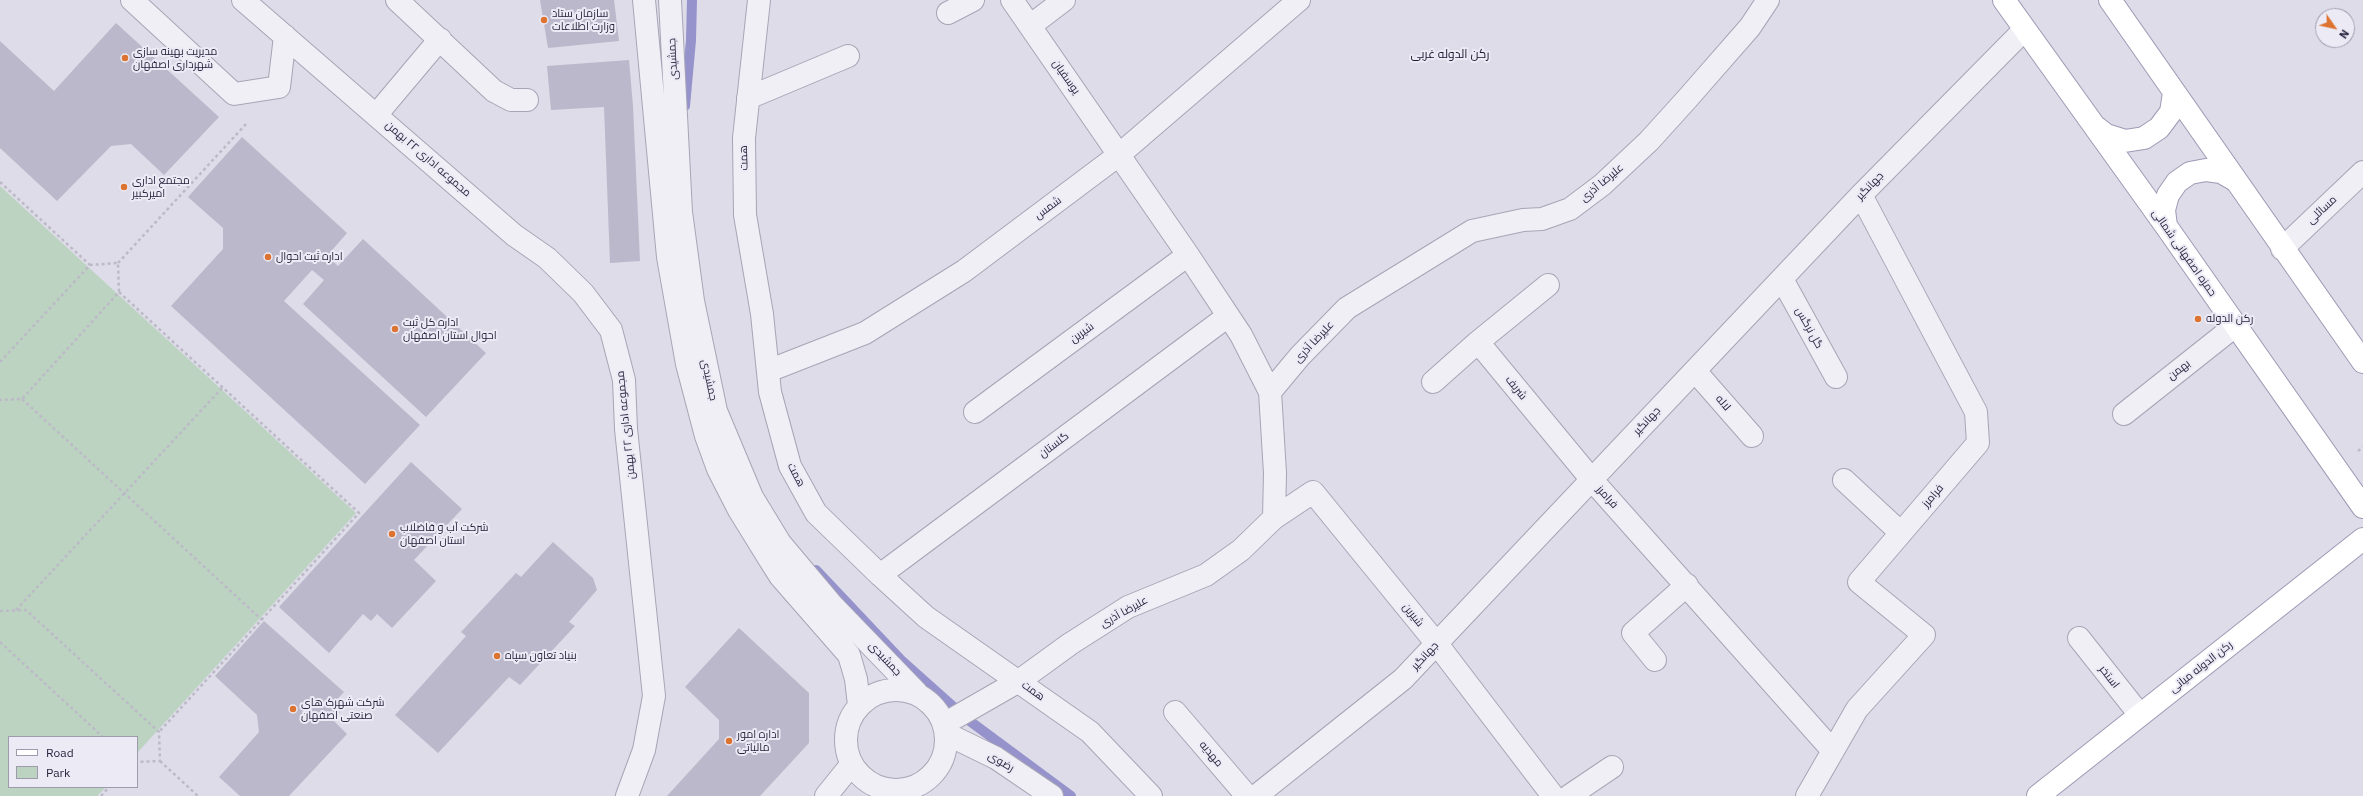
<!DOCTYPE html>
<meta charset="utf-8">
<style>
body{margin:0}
#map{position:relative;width:2363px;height:796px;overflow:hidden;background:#dddce8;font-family:"IBM Plex Sans",sans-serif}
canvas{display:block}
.legend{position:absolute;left:8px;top:736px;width:130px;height:52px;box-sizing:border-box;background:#ecebf5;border:1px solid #9e9bac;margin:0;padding:5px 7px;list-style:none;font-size:12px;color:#29243f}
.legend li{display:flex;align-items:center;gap:8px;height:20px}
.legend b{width:20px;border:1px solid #9e9bac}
.north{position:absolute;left:2315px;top:8px;width:40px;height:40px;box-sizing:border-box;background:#ecebf5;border:1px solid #9e9bac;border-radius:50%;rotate:124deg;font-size:11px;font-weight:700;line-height:16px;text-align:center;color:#29243f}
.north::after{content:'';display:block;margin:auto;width:14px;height:18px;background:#dd7331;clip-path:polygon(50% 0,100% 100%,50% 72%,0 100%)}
</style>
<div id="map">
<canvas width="2363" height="796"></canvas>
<ul class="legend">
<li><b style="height:5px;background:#fff"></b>Road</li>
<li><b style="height:11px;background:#bcd3c2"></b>Park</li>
</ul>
<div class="north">N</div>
</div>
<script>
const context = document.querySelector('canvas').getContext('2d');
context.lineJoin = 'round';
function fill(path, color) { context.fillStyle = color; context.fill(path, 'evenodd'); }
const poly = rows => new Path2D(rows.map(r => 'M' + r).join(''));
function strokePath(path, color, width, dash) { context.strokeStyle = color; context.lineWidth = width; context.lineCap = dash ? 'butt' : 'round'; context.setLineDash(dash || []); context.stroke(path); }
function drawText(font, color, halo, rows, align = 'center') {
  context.font = font + ' "IBM Plex Sans",Cairo,sans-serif'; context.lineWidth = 4; context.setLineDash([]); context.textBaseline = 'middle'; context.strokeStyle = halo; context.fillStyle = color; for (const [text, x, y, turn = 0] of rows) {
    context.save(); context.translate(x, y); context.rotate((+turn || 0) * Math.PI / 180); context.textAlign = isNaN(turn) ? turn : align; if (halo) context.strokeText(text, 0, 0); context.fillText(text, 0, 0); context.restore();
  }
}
const green = poly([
 [0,186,356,513,137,753,137,737,9,737,9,787,106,787,97,796,0,796]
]);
const stream = poly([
 [685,106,691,40,692,0],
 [816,570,901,660,967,719,1071,796]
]);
const building = poly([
 [540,0,614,0,619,41,548,48],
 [116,23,219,117,164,175,131,144,111,146,57,201,0,148,0,41,54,91],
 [629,60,633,106,640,261,610,263,604,107,551,110,547,66],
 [242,137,347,233,327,256,338,266,363,239,486,353,426,417,303,304,324,280,312,270,284,301,420,425,365,484,171,306,223,249,223,228,188,197],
 [411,462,462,509,414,560,436,581,392,628,377,614,371,621,363,614,329,653,279,607],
 [553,542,593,578,597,590,569,622,575,626,520,685,509,677,438,753,395,715,466,636,461,632,516,573,521,577],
 [264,621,344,692,332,705,340,712,333,720,347,734,289,796,240,796,219,777,259,732,257,715,215,676],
 [739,628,809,693,809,743,760,796,667,796,719,739,719,720,685,687]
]);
const path = poly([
 [0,182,90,265],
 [118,263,247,123],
 [119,292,359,513,159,732],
 [0,362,90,265,118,263,119,292,22,399,0,400],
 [22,399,262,620],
 [2358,451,2363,447],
 [16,610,223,387],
 [0,611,26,610,159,732,160,761,137,762],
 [0,642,103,737],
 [160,761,198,796],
 [101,796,109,787]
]);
const minor = poly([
 [132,0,234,94,279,87,285,36],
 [243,0,514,235,547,258,583,293,611,330,624,380,626,429,654,696,644,750,627,796],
 [397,0,494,91,511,100,527,100],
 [644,0,668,257,687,364,706,436,718,469,739,510,768,557,780,576,849,655,856,679,859,705],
 [670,0,681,212,693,301,716,411,752,497,780,543,833,606,917,693],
 [759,0,744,138,745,215,762,314,770,392,790,466,816,513,880,575,926,617,1090,732,1151,796],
 [1012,0,1188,255,1241,335,1270,392],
 [948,13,973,0],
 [1030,26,1064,0],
 [748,98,848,56],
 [377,114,440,39],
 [2282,249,2363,172],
 [1782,279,1836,377],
 [1478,342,1548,285],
 [768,371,865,333,964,271,1120,154,1299,0],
 [1695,371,1752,436],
 [1433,382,1478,342,1592,480,1833,751],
 [975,412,1188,255],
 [2124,414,2235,326],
 [1844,480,1901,533],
 [1274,518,1313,492,1437,644,1553,796],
 [880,575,1228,316],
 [2079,638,2140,715],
 [1655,660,1633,633,1687,585],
 '846 740a50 50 0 1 1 100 0a50 50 0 1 1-100 0Z',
 [1175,712,1247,796],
 [944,724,1019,681,1070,644,1128,607,1206,575,1241,550,1274,518,1275,473,1270,392,1300,356,1347,308,1472,231,1523,220,1542,219,1570,209,1602,185,1649,141,1687,99,1750,27,1768,0],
 [947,734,996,758,1052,796],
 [826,796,851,765],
 [1256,796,1403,679,1861,195,2024,30],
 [1569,796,1612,767],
 [1807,796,1857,709,1924,635,1859,582,1978,443,1976,412,1861,195]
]);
const major = poly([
 [2004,0,2166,226,2363,507],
 [2110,0,2363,362],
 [2097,128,2106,135,2125,141,2144,138,2159,128,2171,112,2174,93],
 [2166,226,2164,210,2168,195,2177,182,2190,173,2206,170,2221,172,2235,180],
 [2038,796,2363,539]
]);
const markers = [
 [544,20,4,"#dd7331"],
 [125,58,4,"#dd7331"],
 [124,187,4,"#dd7331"],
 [268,257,4,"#dd7331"],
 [2198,319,4,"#dd7331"],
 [395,329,4,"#dd7331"],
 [392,534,4,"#dd7331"],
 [497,656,4,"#dd7331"],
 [293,709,4,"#dd7331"],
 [729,741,4,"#dd7331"]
];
const poiNames = [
 ["سازمان ستاد",552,14],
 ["وزارت اطلاعات",552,27],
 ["مدیریت بهینه سازی",133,52],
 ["شهرداری اصفهان",133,65],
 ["مجتمع اداری",132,181],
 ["امیرکبیر",132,194],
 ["اداره ثبت احوال",276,257],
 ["رکن الدوله",2206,319],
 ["اداره کل ثبت",403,323],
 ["احوال استان اصفهان",403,336],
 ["شرکت آب و فاضلاب",400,528],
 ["استان اصفهان",400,541],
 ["بنیاد تعاون سپاه",505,656],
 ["شرکت شهرک های",301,703],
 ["صنعتی اصفهان",301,716],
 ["اداره امور",737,735],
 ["مالیاتی",737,748]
];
const streetNames = [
 ["جمشیدی",673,59,-93],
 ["یوسفیان",1066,77,55],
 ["همت",744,158,-91],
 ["مجموعه اداری ۲۲ بهمن",428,159,41],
 ["علیرضا آذری",1602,183,-40],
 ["جهانگیر",1870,186,-46],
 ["شمس",1048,208,-36],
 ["مسائلی",2322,210,-43],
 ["حمزه اصفهانی شمالی",2184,253,55],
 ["گل نرگس",1809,328,61],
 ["شیرین",1082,333,-36],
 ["علیرضا آذری",1314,342,-47],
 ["بهمن",2179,370,-38],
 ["جمشیدی",709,380,78],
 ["شریف",1516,388,51],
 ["لاله",1723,403,49],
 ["جهانگیر",1647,421,-47],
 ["مجموعه اداری ۲۲ بهمن",626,425,-96],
 ["گلستان",1054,445,-37],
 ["همت",796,475,63],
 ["فرامرز",1933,496,-49],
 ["فرامرز",1607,497,48],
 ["علیرضا آذری",1124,612,-29],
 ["شیرین",1413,615,51],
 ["جهانگیر",1425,656,-47],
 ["جمشیدی",885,659,47],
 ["رکن الدوله میانی",2201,667,-38],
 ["استخر",2109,677,52],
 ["همت",1033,691,36],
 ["مهدیه",1211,754,50],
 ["رضوی",1001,762,31]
];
const neighbourhoodNames = [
 ["رکن الدوله غربی",1450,55]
];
fill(green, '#bcd3c2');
strokePath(stream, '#9592cc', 10);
fill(building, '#bbb8cb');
strokePath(minor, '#a7a5b5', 24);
strokePath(major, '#9d9ab5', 24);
strokePath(path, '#bcbac6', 2.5, [3, 3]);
strokePath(minor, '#f0eff6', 22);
strokePath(major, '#fff', 22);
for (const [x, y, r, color] of markers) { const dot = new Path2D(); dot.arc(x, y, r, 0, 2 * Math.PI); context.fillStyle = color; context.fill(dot); strokePath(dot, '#ecebf5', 1.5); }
drawText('11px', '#29243f', '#ecebf5', poiNames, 'left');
drawText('11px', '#29243f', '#ecebf5', streetNames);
drawText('12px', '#1b1630', '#ecebf5', neighbourhoodNames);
</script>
